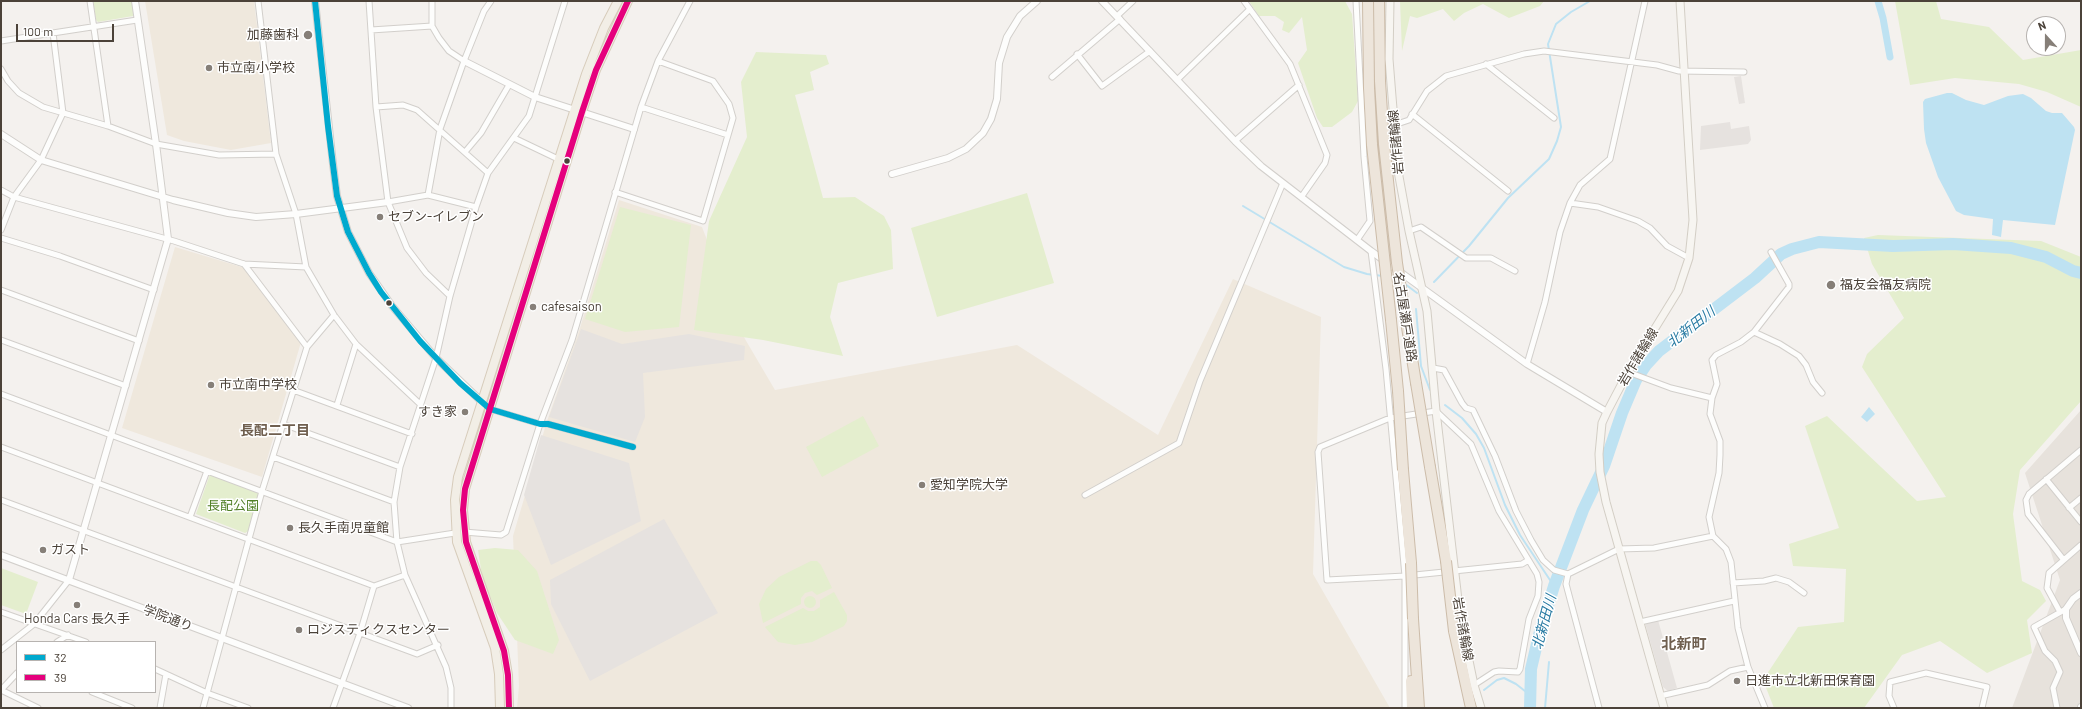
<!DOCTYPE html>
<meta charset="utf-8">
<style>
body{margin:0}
#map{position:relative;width:2082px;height:709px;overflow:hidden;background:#f4f1ee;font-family:Barlow,sans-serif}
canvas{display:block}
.frame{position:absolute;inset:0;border:2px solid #4b4239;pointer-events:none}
.legend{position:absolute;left:16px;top:641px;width:140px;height:52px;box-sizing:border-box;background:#fff;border:1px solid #b7b3b0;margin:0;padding:5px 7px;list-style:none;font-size:12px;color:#4b4239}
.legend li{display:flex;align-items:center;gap:8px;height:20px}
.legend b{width:20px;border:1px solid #b7b3b0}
.north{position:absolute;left:2026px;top:16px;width:40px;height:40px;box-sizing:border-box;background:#fff;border:1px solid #b7b3b0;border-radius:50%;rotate:339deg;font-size:11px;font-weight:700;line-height:16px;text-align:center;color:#4b4239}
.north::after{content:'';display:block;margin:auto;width:14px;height:18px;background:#867f78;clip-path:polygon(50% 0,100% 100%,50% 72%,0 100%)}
.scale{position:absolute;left:16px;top:24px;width:98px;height:18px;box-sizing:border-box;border:2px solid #4b4239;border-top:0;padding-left:5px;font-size:12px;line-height:14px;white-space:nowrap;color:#4b4239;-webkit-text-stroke:3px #fff;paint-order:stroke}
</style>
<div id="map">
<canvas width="2082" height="709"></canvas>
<div class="frame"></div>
<ul class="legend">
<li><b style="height:5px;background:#00a9ce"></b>32</li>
<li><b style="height:5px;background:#e5007d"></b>39</li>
</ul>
<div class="north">N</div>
<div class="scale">100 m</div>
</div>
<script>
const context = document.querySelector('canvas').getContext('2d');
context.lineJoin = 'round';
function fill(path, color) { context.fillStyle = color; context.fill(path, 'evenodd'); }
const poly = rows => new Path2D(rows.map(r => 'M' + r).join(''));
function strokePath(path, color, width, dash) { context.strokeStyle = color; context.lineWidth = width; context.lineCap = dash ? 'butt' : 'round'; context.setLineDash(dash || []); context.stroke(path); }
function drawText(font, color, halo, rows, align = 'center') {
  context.font = font + ' Barlow,"Noto Sans JP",sans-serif'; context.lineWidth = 3; context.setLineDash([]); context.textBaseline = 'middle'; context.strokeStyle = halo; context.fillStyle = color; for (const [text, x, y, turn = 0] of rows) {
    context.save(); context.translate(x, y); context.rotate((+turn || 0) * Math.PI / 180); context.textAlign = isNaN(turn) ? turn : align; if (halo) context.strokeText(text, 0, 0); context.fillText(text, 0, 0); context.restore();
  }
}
const residential = poly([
 [2081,410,2081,708,2012,708,2060,580,2025,473]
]);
const education = poly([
 [145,1,254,1,271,143,231,150,184,141,167,135],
 [619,200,702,227,745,339,775,390,1017,345,1158,435,1233,279,1321,317,1313,574,1390,708,517,708,519,686,513,536,547,421,580,328],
 [175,247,245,268,301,342,262,477,122,428]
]);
const green = poly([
 [93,1,132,1,135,14,133,16,98,22,96,20],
 [1249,1,1345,1,1352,14,1358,101,1352,112,1332,127,1323,127,1317,118,1298,63,1307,50,1302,17,1289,33,1282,30,1284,22,1275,16,1259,16],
 [1400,1,1544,1,1540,6,1509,18,1483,4,1464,13,1454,21,1443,9,1417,18,1410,16,1402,51],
 [1895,1,1936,1,1941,19,1989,27,2023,60,2081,50,2081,107,2047,92,2019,84,1955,78,1910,85],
 [756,52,826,55,829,64,810,72,814,90,795,95,823,198,855,197,884,216,891,230,893,269,838,283,830,317,843,356,763,340,694,330,709,221,747,137,741,82],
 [1027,193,1054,283,937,317,911,228],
 [620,207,691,225,679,327,625,332,585,319],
 [1878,235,2041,241,2081,257,2081,401,2020,470,2013,514,2022,581,2040,590,2046,601,2027,620,2032,653,1987,673,1940,641,1902,655,1864,708,1774,708,1763,680,1798,627,1844,622,1846,569,1793,566,1789,544,1839,528,1805,426,1827,416,1917,501,1946,497,1862,367,1867,354,1904,318,1872,264,1864,238],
 [863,416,879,446,822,477,806,447],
 [210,474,258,492,259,494,250,530,245,533,196,514],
 [495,548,518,550,537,571,559,640,553,654,515,640,497,613,482,576,478,550],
 [811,561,817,561,821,565,832,588,817,595,812,591,805,593,801,598,801,604,763,623,759,604,766,589,779,577],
 [1,568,38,582,26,614,1,605],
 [834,592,847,615,847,621,844,626,812,642,795,645,778,642,765,627,803,608,808,611,814,611,820,607,820,600],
 '804 602a6 6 0 1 1 12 0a6 6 0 1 1-12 0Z'
]);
const parking = poly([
 [1741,76,1745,103,1739,104,1734,77],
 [1730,122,1731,129,1749,126,1751,140,1748,144,1700,150,1701,126],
 [581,329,622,344,689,334,745,346,744,360,643,373,645,417,635,442,549,417],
 [541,435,629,463,641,521,551,565,524,495],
 [664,519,718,613,590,681,551,604,550,580],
 [1658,620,1677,688,1668,691,1663,687,1645,623]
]);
const water = poly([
 [1947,93,1952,93,1966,100,1984,105,2008,96,2023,94,2031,98,2046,111,2052,113,2062,113,2074,127,2075,130,2055,225,2003,220,2001,237,1992,235,1993,219,1964,215,1956,211,1938,177,1926,143,1924,129,1923,102,1925,99],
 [1869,407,1875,414,1867,422,1861,417]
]);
const stream = poly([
 [1243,206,1344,267,1367,274,1383,276],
 [1434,282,1469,246,1508,198,1549,159,1557,141,1561,127,1548,44,1556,24,1571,12,1590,1],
 [1405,284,1417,293],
 [1416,309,1421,366,1430,390],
 [1445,405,1462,418,1476,434,1484,448,1505,505,1520,535,1554,586],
 [1484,690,1497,680,1504,678,1516,684,1530,695],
 [1545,708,1549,662]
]);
const canal = poly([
 [1878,1,1883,18,1890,57]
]);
const river = poly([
 [1530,708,1531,669,1539,635,1554,586,1583,510,1604,466,1622,413,1636,380,1646,365,1659,351,1755,278,1781,254,1792,249,1819,242,1893,246,1953,244,2011,248,2046,257,2073,271,2081,273]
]);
const minor = poly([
 [90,1,108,126],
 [258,1,276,154,296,214,306,267,334,315,356,344,420,404],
 [369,1,376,107,388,202,407,248,426,273,450,296],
 [432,1,432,26,439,38,449,51,464,61],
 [1244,1,1290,64,1327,155,1325,163,1302,196],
 [1356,1,1364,157,1370,221,1357,240],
 [1117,16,1133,1],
 [371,30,432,26],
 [1,41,137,20],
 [1077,54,1102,86,1150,51],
 [1486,64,1554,118],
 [1,69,8,81,19,93,43,107,108,126,156,144,219,155,276,154],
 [1052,77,1120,19],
 [1177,80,1250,9],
 [376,107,403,105,417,110,488,173],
 [641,107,728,135],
 [1412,114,1508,191],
 [1394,125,1409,120,1427,91,1446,76,1524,54,1544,51,1657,65,1679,71,1744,72],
 [514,138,558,159],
 [1235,141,1299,85],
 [465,152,481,133,509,85],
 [1,190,14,197,174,241,244,264,306,267],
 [615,192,703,221,733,118,729,104,713,81,658,61],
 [428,195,440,129,464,61,484,11,491,1],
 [388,202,428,195,476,207],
 [1570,203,1598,207,1638,221,1650,228,1667,246,1689,258],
 [1,230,14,197,41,160,63,113,53,33],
 [1409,231,1421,227,1466,258,1491,258,1515,271],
 [1,238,60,256,154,290],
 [1371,251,1386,369,1405,576,1405,708],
 [244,264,307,347],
 [1,290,139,341],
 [1754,332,1780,344,1799,356,1806,365,1813,382,1822,393],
 [1,340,126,386],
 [1527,364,1545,302,1560,232,1570,203,1580,185,1610,159,1645,1],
 [1433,368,1444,370,1462,403,1466,408,1473,410,1495,456,1516,511,1531,540,1543,560,1554,570,1568,574,1619,549,1654,548,1713,536],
 [1628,372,1671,388,1712,398],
 [293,390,412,434],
 [1,394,397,542,455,533],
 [482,402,490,409,540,424,548,424,633,447],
 [337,405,356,344],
 [283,424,400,467],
 [1,447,374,586,405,575],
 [273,457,394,502],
 [2046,479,2081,522],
 [1085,495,1179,443,1200,381,1283,183],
 [1,500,417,654,438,645],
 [2069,508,2081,498],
 [190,517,207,471],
 [464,532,501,535,506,532,540,424,572,340,641,107,658,61,690,1],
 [2063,559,2028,514,2026,500,2029,494,2081,450],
 [1568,574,1566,584,1599,708],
 [1733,583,1764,581,1776,578,1789,582,1804,593],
 [1,612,86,642],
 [2060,612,2047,588,2049,573,2081,545],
 [1640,622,1734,601],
 [57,642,68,635],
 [1,650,34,624,69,580],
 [155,669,207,693,248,708],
 [1474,685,1494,672,1499,671,1518,672,1520,669,1529,619,1538,596,1539,582,1537,574,1499,511,1471,444,1436,411,1390,418,1320,447,1318,452,1327,580,1405,576,1522,564,1527,561],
 [1,690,38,708],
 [1,690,17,673],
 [92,692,132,708],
 [1660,696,1708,685,1730,671,1748,667],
 [160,708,166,674],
 [203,708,262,491,307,347,334,315],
 [333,708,360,633,374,586],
 [451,708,451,688,446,667,405,575,397,542,394,502,400,467,436,358,450,296,476,207,488,173,529,116,565,1],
 [1765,708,1748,667,1738,628,1731,562,1726,549,1713,536,1709,517,1719,473,1720,455,1720,441,1710,414,1712,398,1717,384,1712,360,1716,355,1741,342,1754,332,1789,287,1789,284,1771,252],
 [1894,708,1889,696,1890,682,1926,673,1987,687,1982,708],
 [2057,708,2053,688,2060,672,2055,661,2045,651,2034,627,2066,609]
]);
const tertiary = poly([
 [315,1,333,164,337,196,348,232,369,273,392,306,436,358,482,402],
 [1102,1,1235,141,1261,166,1371,251,1527,364,1607,412],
 [464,61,535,97,634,129],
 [1,134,41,160,173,200,228,213,256,217,296,214,388,202],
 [892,174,948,158,966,149,983,133,991,119,997,99,999,63,1007,37,1020,16,1037,1],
 [1,555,408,708],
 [69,580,168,239,156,144,135,1],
 [2081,593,2073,599,2066,609,2066,618,2081,653],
 [2081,708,2081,707]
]);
const secondary = poly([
 [1390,1,1389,59,1398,171,1409,231,1427,311,1436,411,1460,617,1474,685,1481,708],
 [1664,708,1606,502,1600,472,1599,454,1602,423,1607,412,1628,372,1678,291,1689,258,1693,220,1680,1]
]);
const primary = poly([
 [500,708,499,674,495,648,457,542,455,500,458,477,586,74,604,28,618,1],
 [509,708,508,675,504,651,466,542,463,510,465,489,582,112,596,70,628,1]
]);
const motorway = poly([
 [1368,1,1369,88,1372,145],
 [1379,1,1380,81,1384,144],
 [1405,315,1416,383],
 [1391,320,1398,391],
 [1430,467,1446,561],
 [1403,470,1411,563],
 [1413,619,1419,708],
 [1454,631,1471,708],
 [1411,681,1412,708]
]);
const motorwayBridge = poly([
 [1384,144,1397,263,1405,315],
 [1372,145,1391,320],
 [1416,383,1430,467],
 [1398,391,1403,470],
 [1446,561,1454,631],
 [1411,563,1413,619]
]);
const bus1 = poly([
 [315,1,328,126,337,196,348,232,369,273,381,292,420,341,460,383,490,409,540,424,548,424,633,447]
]);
const bus2 = poly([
 [509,708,508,675,504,651,466,542,463,510,465,489,582,112,596,70,628,1]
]);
const markers = [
 [308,35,5,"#867f78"],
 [209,68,4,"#867f78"],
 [567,161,3.5,"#4b4239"],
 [380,217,4,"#867f78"],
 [1831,285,5,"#867f78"],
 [389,303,3.5,"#4b4239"],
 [533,307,4,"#867f78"],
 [211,385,4,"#867f78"],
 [465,412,4,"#867f78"],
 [922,485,4,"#867f78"],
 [290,528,4,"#867f78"],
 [43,550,4,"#867f78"],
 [77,605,4,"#867f78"],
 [299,630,4,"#867f78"],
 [1737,681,4,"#867f78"]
];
const poiNames = [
 ["加藤歯科",299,35,"right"],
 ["市立南小学校",217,68],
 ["セブン-イレブン",388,217],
 ["福友会福友病院",1840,285],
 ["cafesaison",541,307],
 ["市立南中学校",219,385],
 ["すき家",457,412,"right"],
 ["愛知学院大学",930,485],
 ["長久手南児童館",298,528],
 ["ガスト",51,550],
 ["Honda Cars 長久手",77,619,"center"],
 ["ロジスティクスセンター",307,630],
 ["日進市立北新田保育園",1745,681]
];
const streetNames = [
 ["岩作諸輪線",1396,142,-95],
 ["名古屋瀬戸道路",1405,317,81],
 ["岩作諸輪線",1638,357,-59],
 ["学院通り",168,618,21],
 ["岩作諸輪線",1463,629,80]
];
const parkNames = [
 ["長配公園",233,506]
];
const waterNames = [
 ["北新田川",1691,327,-38],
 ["北新田川",1544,622,-75]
];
const neighbourhoodNames = [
 ["長配二丁目",275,430]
];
const quarterNames = [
 ["北新町",1684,644]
];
fill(residential, '#e7e2dc');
fill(education, '#efe8dd');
fill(green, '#e4eece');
fill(parking, '#e6e2df');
fill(water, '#bee2f2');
strokePath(stream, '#bee2f2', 2);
strokePath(canal, '#bee2f2', 7);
strokePath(river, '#bee2f2', 12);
strokePath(minor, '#d2cfcb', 7);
strokePath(tertiary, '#d2cfcb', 8);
strokePath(secondary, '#d3cec5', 9);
strokePath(primary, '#d7ccbb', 10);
strokePath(motorway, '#ccbca9', 12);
strokePath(minor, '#fdfdfc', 5);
strokePath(tertiary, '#fdfdfc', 6);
strokePath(secondary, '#f7f5f1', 7);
strokePath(primary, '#f2eee6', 8);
strokePath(motorway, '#ede5db', 10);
strokePath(motorwayBridge, '#ccbca9', 12, []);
strokePath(motorwayBridge, '#ede5db', 10);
strokePath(bus1, '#00a9ce', 6);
strokePath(bus2, '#e5007d', 6);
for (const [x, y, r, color] of markers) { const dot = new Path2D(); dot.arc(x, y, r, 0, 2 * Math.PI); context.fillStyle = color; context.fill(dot); strokePath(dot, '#fff', 1.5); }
drawText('13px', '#4b4239', '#fff', poiNames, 'left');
drawText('13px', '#4b4239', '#fff', streetNames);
drawText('13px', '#528128', '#fff', parkNames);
drawText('italic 14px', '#287ba3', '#fff', waterNames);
drawText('bold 14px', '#6f5f4f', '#fff', neighbourhoodNames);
drawText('bold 15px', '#6f5f4f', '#fff', quarterNames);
</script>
